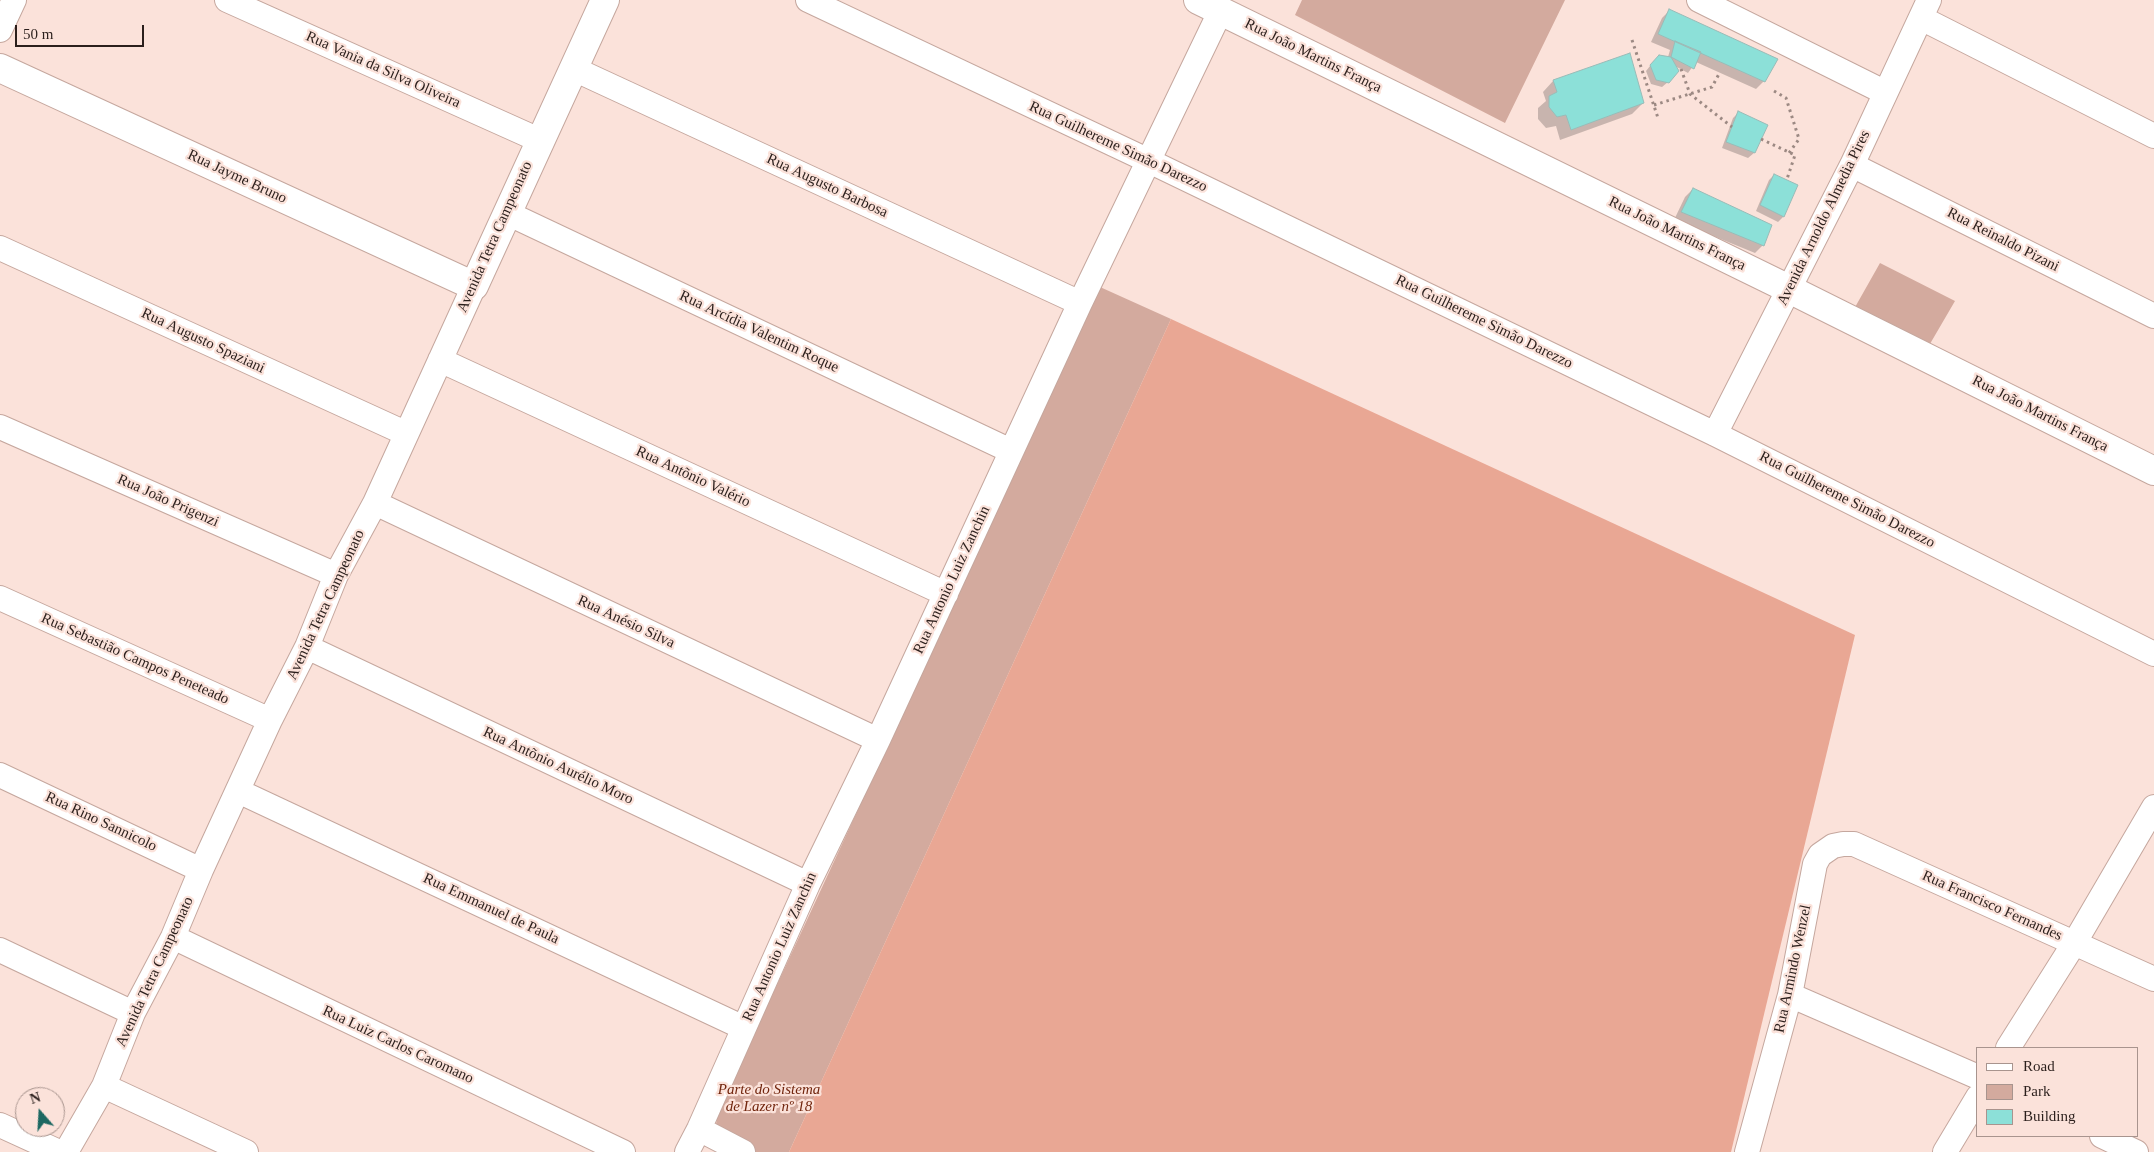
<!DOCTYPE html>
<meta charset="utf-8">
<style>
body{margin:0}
#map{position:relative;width:2154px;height:1152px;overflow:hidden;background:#fbe2da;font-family:Georgia,serif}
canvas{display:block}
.legend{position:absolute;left:1976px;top:1047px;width:162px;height:90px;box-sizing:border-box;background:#fbe2da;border:1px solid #a8948e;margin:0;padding:6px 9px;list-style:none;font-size:15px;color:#2b1f1c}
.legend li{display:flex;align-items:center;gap:10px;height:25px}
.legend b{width:25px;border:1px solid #a8948e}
.north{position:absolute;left:15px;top:1087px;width:50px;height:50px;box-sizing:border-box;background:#fbe2da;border:1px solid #a8948e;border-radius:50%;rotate:341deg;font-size:14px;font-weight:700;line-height:20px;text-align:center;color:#2b1f1c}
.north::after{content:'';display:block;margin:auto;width:18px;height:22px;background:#1d6862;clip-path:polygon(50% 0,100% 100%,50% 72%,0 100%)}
.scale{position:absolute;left:15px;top:25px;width:129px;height:22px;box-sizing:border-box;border:2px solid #2b1f1c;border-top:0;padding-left:6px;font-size:15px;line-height:18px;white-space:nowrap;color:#2b1f1c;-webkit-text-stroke:4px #fbe2da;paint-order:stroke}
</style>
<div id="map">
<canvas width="2154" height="1152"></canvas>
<ul class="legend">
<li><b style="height:6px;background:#fff"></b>Road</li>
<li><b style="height:14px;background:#d3aa9e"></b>Park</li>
<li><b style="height:14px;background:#8ce0d8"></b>Building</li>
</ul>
<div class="north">N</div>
<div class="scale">50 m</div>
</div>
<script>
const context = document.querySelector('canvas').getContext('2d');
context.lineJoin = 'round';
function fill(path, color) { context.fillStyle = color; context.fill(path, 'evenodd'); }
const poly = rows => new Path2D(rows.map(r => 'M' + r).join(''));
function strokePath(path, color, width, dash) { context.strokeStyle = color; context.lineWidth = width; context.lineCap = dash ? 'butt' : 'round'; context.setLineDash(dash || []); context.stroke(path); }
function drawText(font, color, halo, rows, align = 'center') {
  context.font = font + ' Georgia,serif'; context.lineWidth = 4.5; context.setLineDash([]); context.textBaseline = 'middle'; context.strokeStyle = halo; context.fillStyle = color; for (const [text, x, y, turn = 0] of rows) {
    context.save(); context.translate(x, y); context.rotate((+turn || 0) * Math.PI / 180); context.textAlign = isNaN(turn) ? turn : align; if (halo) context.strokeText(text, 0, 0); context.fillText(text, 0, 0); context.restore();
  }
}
const green = poly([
 [1302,0,1565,0,1505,123,1295,15],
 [1880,263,1955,301,1927,349,1854,309],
 [1100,287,1171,319,789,1152,743,1152,721,1140,716,1124,718,1112]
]);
const forest = poly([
 [1171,319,1855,635,1731,1152,789,1152]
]);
const shadow = poly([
 [1670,10,1764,81,1756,89,1696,62,1688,73,1675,66,1668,82,1662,87,1651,84,1646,71,1654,61,1668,57,1670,50,1651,42,1662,18],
 [1553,81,1643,103,1632,114,1560,140,1556,126,1546,128,1538,119,1538,108,1546,101,1543,92],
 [1738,113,1766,126,1754,153,1748,158,1722,148,1733,118],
 [1774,175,1796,185,1783,217,1778,222,1756,211,1769,180],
 [1693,189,1763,245,1755,253,1674,220,1685,197]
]);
const building = poly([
 [1669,9,1778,59,1765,82,1658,34,1669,9],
 [1675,41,1701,52,1694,69,1671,57,1675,41],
 [1630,53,1644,103,1571,130,1566,115,1557,117,1549,107,1549,96,1557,92,1553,80,1630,53],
 [1659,55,1671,57,1679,71,1669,83,1656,80,1650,65,1659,55],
 [1738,111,1768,125,1755,153,1726,142,1738,111],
 [1774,174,1798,185,1784,217,1760,205,1774,174],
 [1693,188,1772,225,1764,246,1681,212,1693,188]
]);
const path = poly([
 [1632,40,1658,118],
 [1681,69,1690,94,1732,127],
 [1774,91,1786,98,1799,139,1789,153],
 [1654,105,1712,87,1719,74],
 [1761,139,1795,155,1787,179]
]);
const minor = poly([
 [227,0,539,140],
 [808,0,1149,161,1715,434,2154,654],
 [1699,0,1884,92],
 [1921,18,2154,136],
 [0,30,14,0],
 [574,69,1080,303],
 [1852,165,2154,316],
 [507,213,1011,451],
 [0,248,405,433],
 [440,360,946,594],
 [0,427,336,575],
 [1715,434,1852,165,1929,0],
 [375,503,878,740],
 [0,598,270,720],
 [307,647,808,884],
 [0,775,201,870],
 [238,791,744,1028],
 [173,937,623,1152],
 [0,950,133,1013],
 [1790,995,1978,1077],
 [2008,1048,2075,942,2154,807],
 [104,1086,246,1152],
 [0,1125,59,1152],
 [699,1129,743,1152],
 [2102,1136,2136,1152],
 [66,1152,104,1086,133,1013,173,937,201,870,270,720,307,647,336,575,375,503,474,286],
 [687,1152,699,1129,808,884,878,740,1080,303,1221,10],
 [1747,1152,1790,995,1815,864,1820,855,1833,846,1843,844,1854,844,2154,979],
 [1945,1152,1978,1097]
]);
const major = poly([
 [1198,0,1789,289,2154,471],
 [0,68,474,286,605,0]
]);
const streetNames = [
 ["Rua João Martins França",1313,56,26],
 ["Rua Vania da Silva Oliveira",383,70,24],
 ["Rua Guilhereme Simão Darezzo",1118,147,25],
 ["Rua Jayme Bruno",237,177,25],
 ["Rua Augusto Barbosa",827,186,25],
 ["Avenida Arnoldo Almedia Pires",1824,218,-64],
 ["Rua João Martins França",1677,234,26],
 ["Avenida Tetra Campeonato",495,237,-66],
 ["Rua Reinaldo Pizani",2003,240,27],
 ["Rua Guilhereme Simão Darezzo",1484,322,26],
 ["Rua Arcídia Valentim Roque",759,332,25],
 ["Rua Augusto Spaziani",203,341,25],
 ["Rua João Martins França",2040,414,27],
 ["Rua Antõnio Valério",693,477,25],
 ["Rua Guilhereme Simão Darezzo",1847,500,27],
 ["Rua João Prigenzi",168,501,24],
 ["Rua Antonio Luiz Zanchin",952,580,-65],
 ["Avenida Tetra Campeonato",326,605,-65],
 ["Rua Anésio Silva",626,622,25],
 ["Rua Sebastião Campos Peneteado",135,659,24],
 ["Rua Antõnio Aurélio Moro",558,766,25],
 ["Rua Rino Sannicolo",101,822,25],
 ["Rua Francisco Fernandes",1992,906,24],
 ["Rua Emmanuel de Paula",491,909,25],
 ["Rua Antonio Luiz Zanchin",780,947,-66],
 ["Rua Armindo Wenzel",1793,969,-78],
 ["Avenida Tetra Campeonato",155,972,-65],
 ["Rua Luiz Carlos Caromano",398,1045,25]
];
const parkNames = [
 ["Parte do Sistema",769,1090],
 ["de Lazer nº 18",769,1107]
];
fill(green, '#d3aa9e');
fill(forest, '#e9a794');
fill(shadow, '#0003');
fill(building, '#8ce0d8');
strokePath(building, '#99bbb7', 1);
strokePath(minor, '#c5a79e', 26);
strokePath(major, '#c5a79e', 30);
strokePath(path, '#9c8983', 3, [2.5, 4]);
strokePath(minor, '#fff', 24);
strokePath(major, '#fff', 28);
drawText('15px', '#2b1f1c', '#fbe2da', streetNames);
drawText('italic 15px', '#71250d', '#fbe2da', parkNames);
</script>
